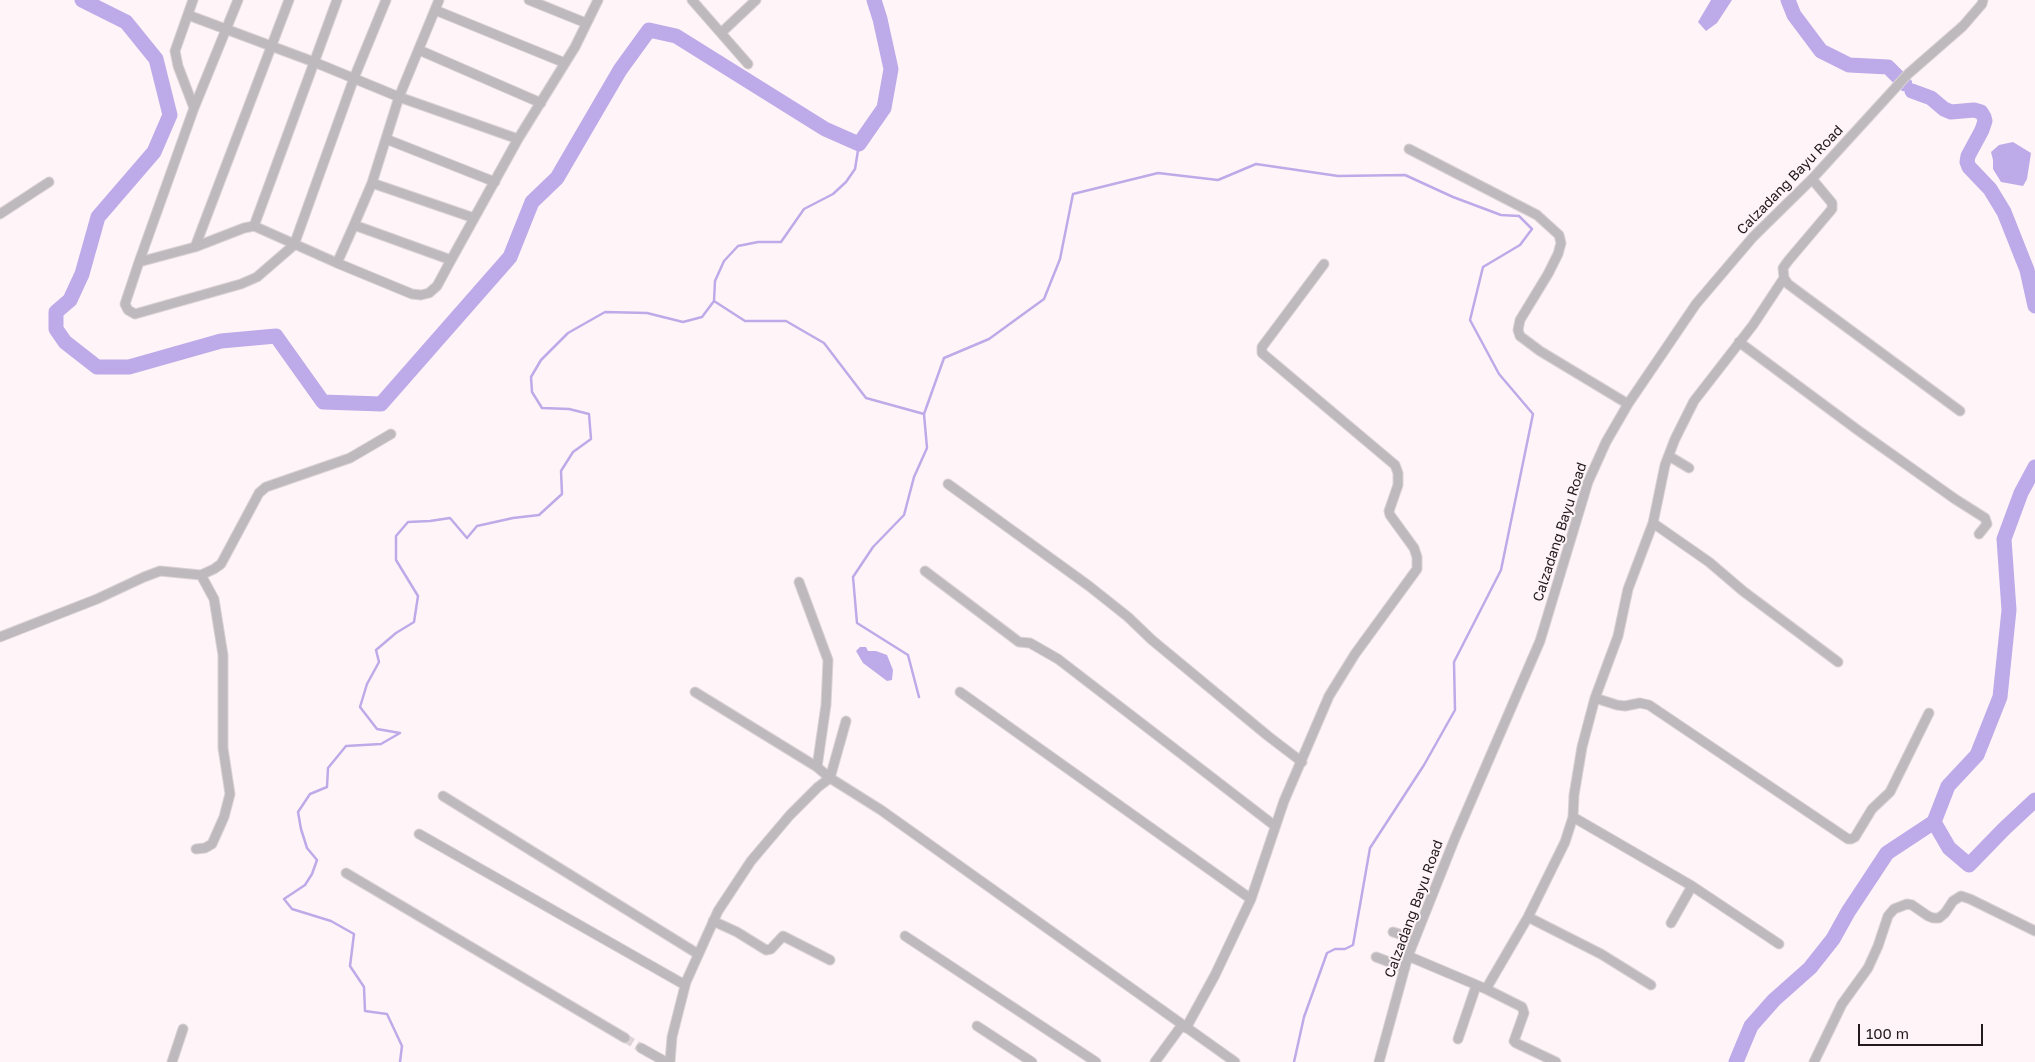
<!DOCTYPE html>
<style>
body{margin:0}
#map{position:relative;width:2035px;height:1062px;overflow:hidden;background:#fff5f8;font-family:"Golos Text",sans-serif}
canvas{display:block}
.scale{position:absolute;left:1858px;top:1024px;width:125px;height:22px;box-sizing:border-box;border:2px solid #211b1d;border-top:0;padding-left:6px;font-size:15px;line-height:18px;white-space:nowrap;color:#211b1d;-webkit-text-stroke:4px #fff5f8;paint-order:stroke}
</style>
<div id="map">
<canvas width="2035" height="1062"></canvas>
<div class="scale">100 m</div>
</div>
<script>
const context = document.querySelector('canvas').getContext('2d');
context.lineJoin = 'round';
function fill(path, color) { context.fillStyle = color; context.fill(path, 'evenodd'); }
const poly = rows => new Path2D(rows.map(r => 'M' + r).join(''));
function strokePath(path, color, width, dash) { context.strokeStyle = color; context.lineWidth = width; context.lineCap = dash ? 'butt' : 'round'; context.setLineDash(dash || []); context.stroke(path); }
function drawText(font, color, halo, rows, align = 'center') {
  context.font = font + ' "Golos Text",sans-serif'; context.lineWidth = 4; context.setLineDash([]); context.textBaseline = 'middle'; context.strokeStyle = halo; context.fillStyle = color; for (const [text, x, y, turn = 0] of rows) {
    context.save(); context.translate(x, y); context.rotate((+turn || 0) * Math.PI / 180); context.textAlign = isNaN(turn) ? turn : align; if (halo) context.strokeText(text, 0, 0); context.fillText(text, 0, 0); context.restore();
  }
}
const water = poly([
 [1711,0,1732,0,1717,23,1706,31,1698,22],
 [2013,142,2031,153,2027,179,2023,186,2001,182,1993,169,1993,160,1991,152,1999,145],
 [860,647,866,647,868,651,876,651,887,655,893,670,892,680,887,681,863,663,856,651]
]);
const stream = poly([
 [714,301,745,321,786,321,824,343,866,398,924,414,944,358,989,339,1044,299,1060,259,1073,194,1158,173,1218,180,1256,164,1338,176,1405,175,1453,197,1501,215,1519,216,1532,229,1520,245,1483,267,1470,320,1499,374,1533,414,1501,570,1454,662,1455,710,1424,765,1370,848,1353,945,1345,949,1335,949,1327,953,1304,1017,1294,1062],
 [919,697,908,655,857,623,853,577,873,547,904,515,914,477,927,448,924,414],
 [400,1062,402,1046,387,1014,365,1011,364,987,350,966,354,934,331,921,292,909,284,899,305,885,312,874,317,860,307,848,301,829,298,812,310,794,327,787,328,768,346,746,381,744,400,733,377,729,360,707,367,684,379,662,376,650,396,633,414,622,418,596,396,560,396,536,408,522,430,521,450,518,467,538,477,526,513,518,539,515,562,494,561,471,573,452,591,439,589,414,569,409,542,408,532,392,531,377,541,360,568,333,605,312,647,313,683,322,702,317,714,301,715,281,724,261,738,246,758,242,781,242,804,209,833,194,846,182,855,169,859,144]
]);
const river = poly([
 [82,0,126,22,156,59,170,115,154,152,98,217,82,274,70,300,56,312,56,329,65,342,97,367,129,367,221,341,276,336,323,402,381,404,510,257,532,202,557,178,620,70,649,30,676,36,825,129,859,144,884,108,891,69,880,19,874,0],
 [1788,0,1794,15,1821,51,1849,65,1888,67,1905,84],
 [1912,91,1931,98,1944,109,1951,112,1974,110,1981,112,1984,117,1985,121,1982,130,1968,156,1967,162,1969,167,1990,189,2004,212,2027,270,2035,306],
 [2035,467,2021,493,2004,539,2009,610,2000,697,1977,755,1948,786,1934,822,1949,848,1969,865,2004,829,2035,800],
 [1736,1062,1751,1026,1774,1000,1810,968,1833,939,1848,912,1887,853,1934,822]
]);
const minorTunnel = poly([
 [625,1038,641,1048]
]);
const minor = poly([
 [193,0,175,51,178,66,194,108],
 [238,0,194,108,139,262,125,304,128,310,135,314,241,284,257,277,294,245,354,78,386,0],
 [289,0,195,247,244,228,254,226,337,263,354,225],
 [529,0,586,23],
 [692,0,748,64],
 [435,10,565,63],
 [188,15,314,62,399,97,518,139,451,260,354,225,372,183,399,97,439,0],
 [722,32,756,0],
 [419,50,541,103],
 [386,139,495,182],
 [518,139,575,47,598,0],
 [1409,149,1537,215,1559,235,1561,243,1558,254,1548,274,1520,320,1518,330,1520,336,1540,351,1628,404],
 [1812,179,1832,203,1832,209,1788,261,1783,268,1784,278,1788,284,1960,411],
 [372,183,474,218],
 [0,214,49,182],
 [254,226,337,0],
 [139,262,195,247],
 [337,263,412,294,421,295,429,293,437,286,451,260],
 [1739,342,1859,431,1955,499,1985,518,1987,524,1979,534],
 [1669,456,1689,468],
 [948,484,1089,586,1128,617,1152,640,1268,736,1302,762],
 [1653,523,1709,562,1743,591,1838,662],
 [925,571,1019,642,1030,643,1058,659,1275,826],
 [201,575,214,569,221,564,259,493,266,487,350,458,391,434],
 [799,582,828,660,826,705,817,767,830,778,881,810,1235,1062],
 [0,637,97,599,144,577,160,571,201,575,214,599,223,655,223,748,230,794,224,817,212,844,205,848,196,849],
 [695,692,817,767],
 [960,692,1251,899],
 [1595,698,1617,705,1625,706,1640,703,1649,705,1848,839,1851,839,1855,837,1872,809,1890,792,1929,713],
 [443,796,698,954],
 [1573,817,1692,886,1779,944],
 [419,834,685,985],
 [346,873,625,1038],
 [1528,917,1601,954,1651,985],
 [713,921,737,932,766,950,771,949,783,936,830,960],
 [1671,923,1692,886],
 [1393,932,1415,939],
 [905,936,1096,1062],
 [1408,956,1486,989,1522,1007,1524,1013,1514,1041,1516,1043,1556,1062],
 [1376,957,1405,968],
 [1486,989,1528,917,1565,842,1573,817,1574,795,1582,747,1595,698,1618,636,1628,589,1653,523,1665,465,1675,439,1694,401,1753,325,1784,278],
 [977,1026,1032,1062],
 [1186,1028,1215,975,1251,899,1284,801,1329,696,1355,654,1417,569,1417,557,1414,548,1390,515,1389,511,1398,485,1398,473,1395,465,1262,353,1262,347,1324,264],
 [1458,1039,1476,986],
 [641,1048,666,1062],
 [172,1062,183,1029],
 [670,1062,672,1037,686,982,718,911,751,861,790,815,818,787,830,778,846,721],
 [1155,1062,1182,1025],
 [1379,1062,1408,956,1455,838,1540,641,1588,482,1606,442,1628,404,1696,304,1753,237,1812,179,1908,74,1963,26,1982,4,1983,0],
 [1814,1062,1842,1004,1868,968,1878,946,1888,916,1894,909,1907,904,1912,905,1928,916,1933,918,1939,918,1945,913,1953,901,1961,896,1970,899,2035,931]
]);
const streetNames = [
 ["Calzadang Bayu Road",1790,180,-46],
 ["Calzadang Bayu Road",1560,532,-72],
 ["Calzadang Bayu Road",1414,909,-70]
];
fill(water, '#bdaae8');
strokePath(stream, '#bdaae8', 2.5);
strokePath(river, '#bdaae8', 15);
strokePath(minorTunnel, '#ded4d7', 9, [9, 4.5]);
strokePath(minor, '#dbd2d5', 11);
strokePath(minor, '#beb9bd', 9);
drawText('14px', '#211b1d', '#fff5f8', streetNames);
</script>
